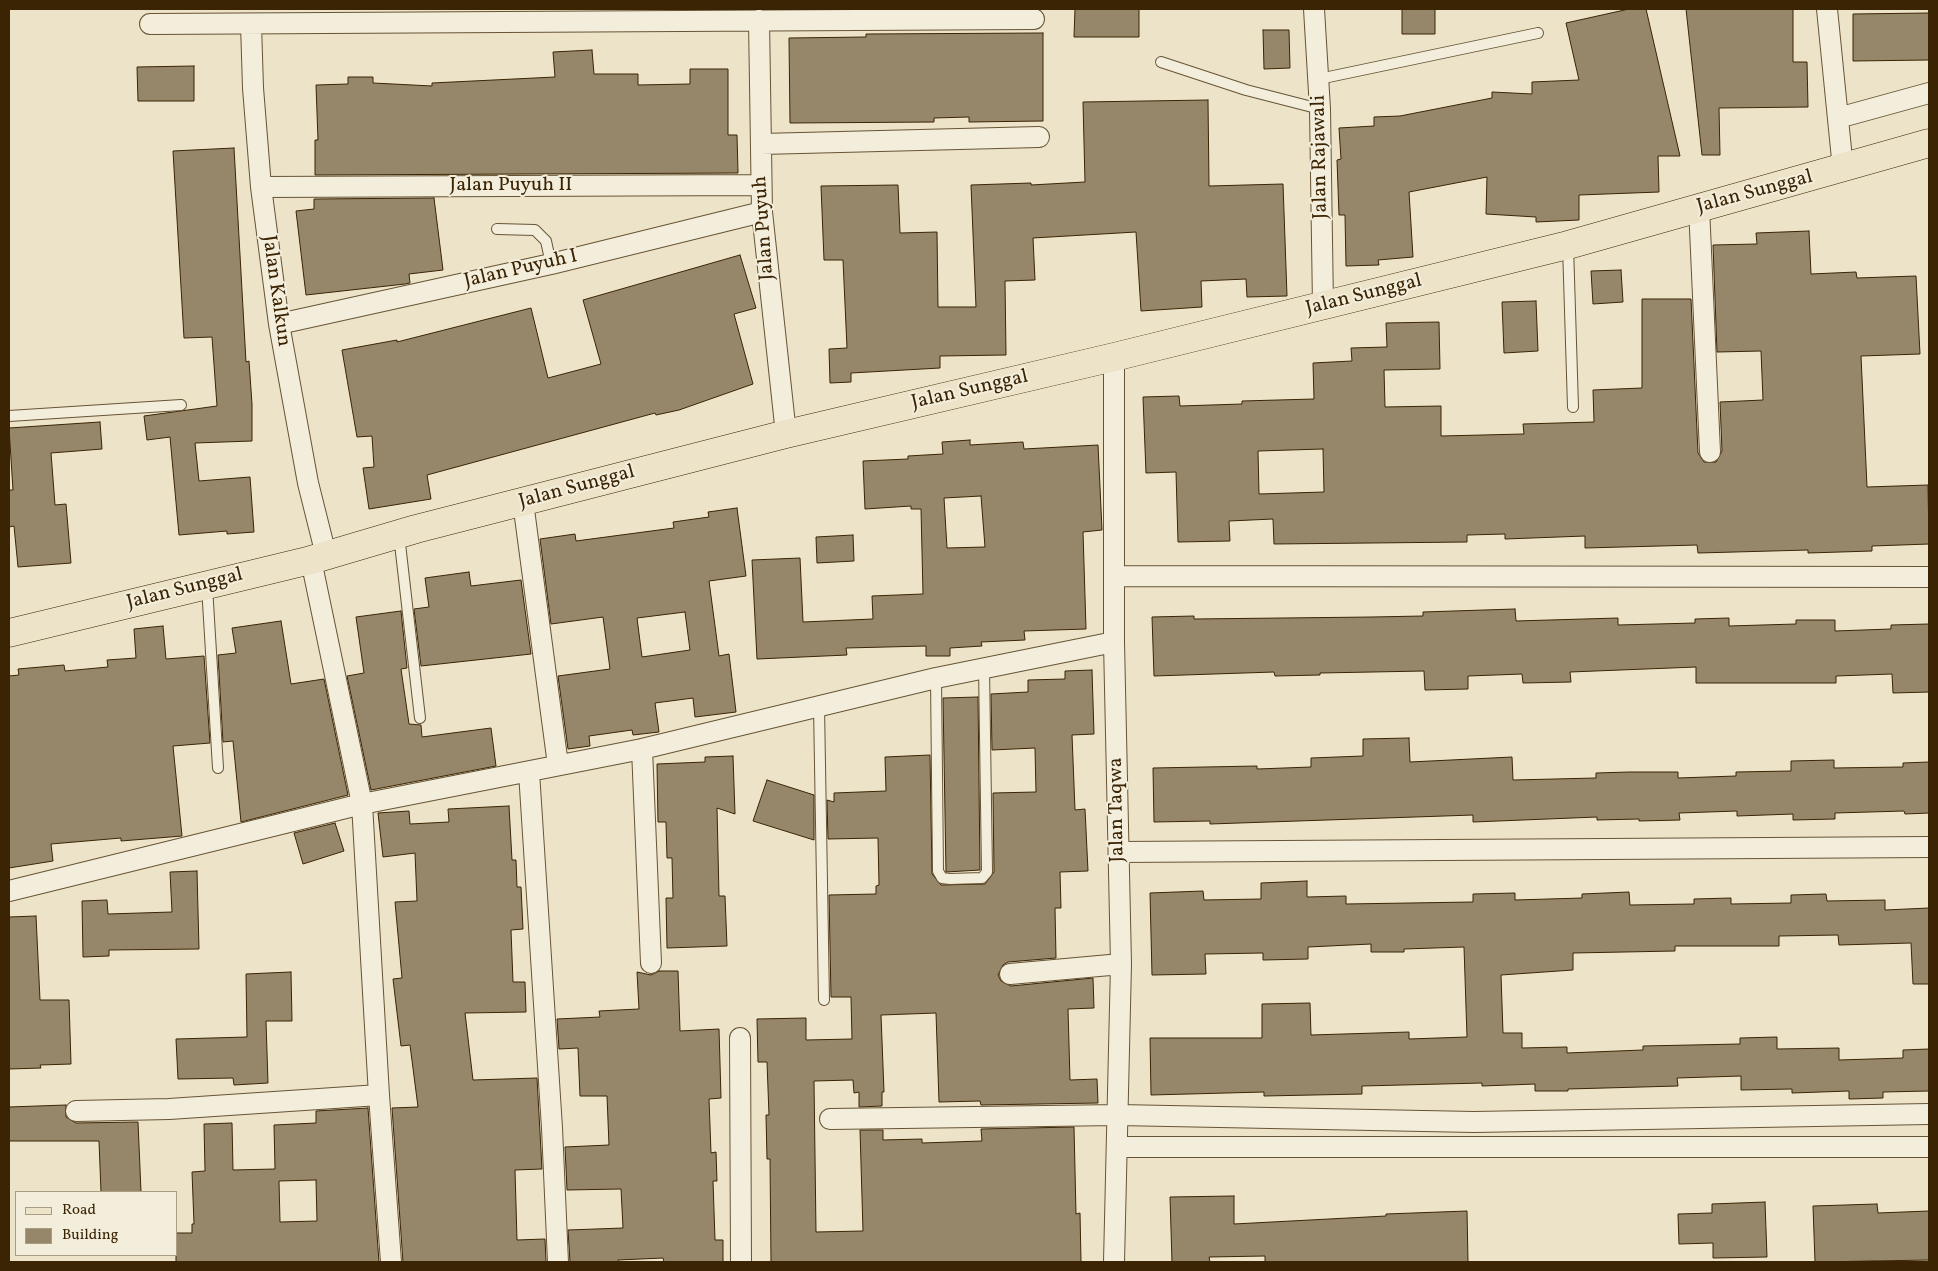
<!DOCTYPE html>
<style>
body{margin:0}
#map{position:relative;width:1938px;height:1271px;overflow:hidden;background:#ede3c8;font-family:Vollkorn,serif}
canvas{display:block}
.frame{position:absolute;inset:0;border:10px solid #3a2404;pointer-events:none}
.legend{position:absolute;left:15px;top:1191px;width:162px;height:65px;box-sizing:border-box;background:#f3eddb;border:1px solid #a99d85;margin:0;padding:6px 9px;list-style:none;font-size:15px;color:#3a2404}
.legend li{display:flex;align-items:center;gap:10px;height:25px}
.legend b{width:25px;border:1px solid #a99d85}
</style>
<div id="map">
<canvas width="1938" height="1271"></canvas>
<div class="frame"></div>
<ul class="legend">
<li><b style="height:6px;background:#ede3c8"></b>Road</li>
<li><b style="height:14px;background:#97876a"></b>Building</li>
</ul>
</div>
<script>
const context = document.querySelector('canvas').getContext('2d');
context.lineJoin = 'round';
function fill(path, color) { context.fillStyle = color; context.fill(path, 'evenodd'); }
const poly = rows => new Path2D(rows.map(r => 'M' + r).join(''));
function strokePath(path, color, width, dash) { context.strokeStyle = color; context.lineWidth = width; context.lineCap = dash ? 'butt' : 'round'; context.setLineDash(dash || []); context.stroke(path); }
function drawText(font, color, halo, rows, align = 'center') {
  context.font = font + ' Vollkorn,serif'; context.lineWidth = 4; context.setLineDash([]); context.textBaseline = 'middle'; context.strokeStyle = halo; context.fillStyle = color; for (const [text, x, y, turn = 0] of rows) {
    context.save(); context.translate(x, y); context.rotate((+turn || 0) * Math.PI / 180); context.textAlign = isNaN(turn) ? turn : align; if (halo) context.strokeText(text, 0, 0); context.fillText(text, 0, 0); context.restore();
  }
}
const building = poly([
 [1075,9,1139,9,1139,37,1074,37,1075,9],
 [1402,9,1435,9,1435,34,1402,34,1402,9],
 [1629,9,1646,9,1680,156,1658,156,1659,192,1579,195,1579,220,1536,222,1536,217,1486,214,1487,177,1409,192,1413,257,1378,260,1379,265,1346,266,1345,215,1339,215,1337,160,1341,159,1339,128,1374,126,1374,117,1400,116,1492,98,1492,92,1532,94,1532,82,1579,80,1566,23,1629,9],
 [1686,9,1793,9,1793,62,1807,62,1808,107,1719,108,1720,155,1702,155,1686,9],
 [1929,13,1929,60,1853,61,1853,14,1929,13],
 [1263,30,1289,30,1290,68,1264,69,1263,30],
 [1043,33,1043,121,969,122,969,117,934,118,934,122,790,123,789,38,866,37,866,34,1043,33],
 [592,50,594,74,638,74,638,85,690,84,690,69,728,69,728,135,737,135,738,173,315,175,315,140,318,140,316,85,348,84,348,77,373,77,373,83,432,86,432,83,555,77,553,52,592,50],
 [194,66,194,101,138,101,137,67,194,66],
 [1208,100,1209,186,1283,184,1287,296,1247,297,1246,279,1201,281,1202,307,1141,311,1136,232,1033,238,1035,280,1005,281,1006,355,940,356,940,368,851,373,851,382,830,383,829,349,847,348,843,260,824,260,821,186,898,185,900,233,937,232,938,307,976,307,971,185,1031,183,1031,185,1085,182,1083,102,1208,100],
 [234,148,246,362,249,361,252,404,252,441,195,443,199,481,250,477,254,532,227,534,227,531,179,535,170,437,147,440,144,416,217,406,212,337,184,338,173,151,234,148],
 [434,198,443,270,409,274,410,283,405,284,306,295,296,211,314,209,314,199,434,198],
 [1809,231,1811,274,1856,272,1857,278,1916,276,1920,354,1861,356,1867,487,1928,485,1929,544,1872,546,1872,551,1808,553,1808,550,1698,553,1697,545,1585,548,1585,536,1505,539,1505,534,1467,535,1467,542,1274,544,1273,519,1229,521,1230,541,1178,542,1176,472,1146,473,1143,397,1179,396,1180,406,1242,404,1242,401,1314,399,1313,363,1352,361,1351,348,1387,347,1386,323,1439,322,1440,369,1384,370,1385,407,1441,406,1441,436,1524,434,1523,424,1594,422,1593,390,1642,388,1642,299,1691,299,1698,453,1704,462,1716,462,1722,451,1720,402,1763,400,1761,351,1717,352,1713,245,1757,244,1756,233,1809,231],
 [1323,449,1324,492,1259,494,1258,451,1323,449],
 [740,255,756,308,734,314,753,384,679,410,656,415,655,413,427,475,431,499,369,509,363,468,374,467,372,436,357,437,342,350,397,340,397,342,531,308,548,378,601,364,583,300,740,255],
 [1621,270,1623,302,1593,304,1591,271,1621,270],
 [1536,301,1538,351,1504,353,1502,302,1536,301],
 [100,422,102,449,51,453,55,505,66,504,71,563,18,567,14,526,9,527,9,490,13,490,9,428,100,422],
 [970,440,970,445,1023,442,1024,449,1098,445,1102,530,1083,532,1086,629,1024,631,1025,640,981,642,982,646,950,648,950,656,926,656,926,646,846,648,847,655,757,659,752,560,800,558,803,622,873,619,872,596,923,594,921,509,911,509,911,506,865,509,863,461,908,459,908,456,943,454,942,442,970,440],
 [981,496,985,547,947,548,944,498,981,496],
 [737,508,746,576,709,581,719,656,729,654,736,712,695,717,693,698,655,703,659,732,633,735,632,730,589,736,590,746,568,749,558,676,610,669,603,617,551,624,540,539,575,534,576,541,674,528,673,522,709,517,708,512,737,508],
 [685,612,690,650,642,657,637,618,685,612],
 [853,535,854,561,817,563,816,537,853,535],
 [469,572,471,586,521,580,531,654,421,666,414,609,429,607,425,578,469,572],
 [1515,609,1516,621,1618,618,1618,625,1695,623,1695,619,1729,618,1729,626,1796,624,1796,620,1835,620,1835,631,1891,629,1891,625,1929,624,1929,692,1893,693,1892,674,1836,676,1836,683,1696,683,1696,667,1570,672,1571,682,1523,683,1522,674,1468,676,1468,689,1425,690,1424,671,1320,673,1320,675,1275,676,1274,672,1154,676,1152,617,1194,616,1194,619,1372,617,1423,616,1423,612,1515,609],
 [401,611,407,668,401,669,409,724,421,725,422,737,491,728,496,766,371,790,347,676,364,673,356,617,401,611],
 [281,621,291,684,324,679,348,795,241,822,233,741,223,742,218,655,236,653,232,628,281,621],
 [163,626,166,659,204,656,210,743,173,746,182,836,121,841,121,838,51,844,53,861,9,868,9,676,19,675,18,669,64,665,65,671,108,667,107,660,136,658,134,629,163,626],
 [1092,670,1094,734,1072,735,1075,810,1085,809,1088,871,1060,872,1061,908,1055,908,1056,958,1008,962,1003,965,998,975,1001,981,1011,986,1093,978,1094,1008,1068,1009,1070,1080,1097,1079,1098,1103,981,1105,980,1101,939,1102,936,1013,881,1015,884,1092,882,1092,882,1106,859,1107,859,1092,854,1093,853,1080,814,1081,816,1232,863,1231,860,1130,883,1130,883,1140,922,1139,922,1143,982,1141,981,1129,1074,1127,1076,1214,1080,1213,1081,1262,771,1262,770,1159,767,1159,766,1115,769,1115,767,1062,758,1062,757,1019,806,1018,806,1040,852,1039,851,997,831,997,829,895,876,894,876,886,879,885,878,838,828,839,827,800,834,802,834,793,886,791,885,757,930,755,932,874,941,885,985,884,994,872,993,793,1036,792,1035,748,992,750,991,694,1028,692,1028,680,1065,679,1065,671,1092,670],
 [978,697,980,870,946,872,943,698,978,697],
 [1409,738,1410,762,1512,757,1513,780,1596,778,1596,773,1629,772,1678,772,1678,778,1736,776,1736,772,1791,771,1791,761,1834,760,1834,768,1903,767,1903,763,1929,762,1929,813,1905,814,1904,811,1835,813,1835,819,1793,820,1793,814,1737,816,1737,811,1679,813,1680,820,1639,821,1639,819,1597,820,1597,817,1473,822,1473,815,1210,824,1210,821,1154,822,1153,768,1257,766,1257,769,1311,767,1311,758,1363,756,1363,739,1409,738],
 [733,756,735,814,717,808,719,896,725,896,727,946,667,948,666,898,673,898,672,858,667,858,666,822,658,822,657,764,705,762,705,757,733,756],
 [767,780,814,795,814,840,753,821,767,780],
 [509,806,512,860,516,860,517,887,521,887,523,929,511,930,513,982,525,982,526,1012,465,1013,473,1080,537,1078,542,1169,515,1170,517,1240,545,1239,546,1262,403,1262,392,1108,418,1107,410,1045,401,1046,393,979,402,978,395,902,417,901,415,853,383,857,378,813,409,811,410,824,449,822,448,809,509,806],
 [335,823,344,851,303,864,294,833,335,823],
 [197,871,199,949,109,950,109,956,83,957,82,901,107,900,108,914,172,912,170,872,197,871],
 [1307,881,1307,897,1346,896,1346,904,1473,902,1473,894,1515,893,1515,900,1582,898,1582,894,1629,892,1630,905,1694,904,1694,899,1731,898,1731,904,1791,903,1791,895,1826,894,1827,901,1885,900,1885,910,1929,908,1929,984,1913,984,1911,943,1839,945,1838,935,1779,936,1779,946,1675,946,1675,951,1573,953,1573,970,1501,975,1503,1033,1522,1033,1522,1048,1567,1047,1567,1053,1643,1050,1643,1046,1740,1044,1740,1038,1777,1037,1777,1049,1839,1048,1839,1060,1903,1058,1903,1050,1929,1049,1929,1091,1883,1092,1883,1098,1849,1099,1849,1091,1792,1093,1792,1089,1741,1090,1741,1076,1677,1078,1678,1086,1568,1089,1568,1091,1535,1091,1535,1084,1482,1086,1482,1083,1362,1086,1362,1094,1264,1096,1264,1092,1151,1095,1150,1038,1262,1038,1262,1004,1310,1003,1311,1035,1409,1032,1409,1039,1467,1037,1464,947,1404,949,1404,952,1371,952,1371,944,1308,947,1308,959,1263,960,1263,953,1205,954,1206,974,1152,975,1150,893,1203,891,1204,900,1261,899,1261,883,1307,881],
 [36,916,40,1000,69,1000,71,1064,40,1065,41,1068,9,1069,9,917,36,916],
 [659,971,678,971,680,1031,719,1029,721,1098,709,1099,711,1153,716,1152,717,1181,713,1181,715,1240,723,1240,723,1262,664,1262,663,1258,618,1260,618,1262,570,1262,568,1230,623,1228,621,1189,567,1190,565,1147,609,1145,607,1096,580,1096,578,1048,559,1049,557,1019,600,1017,599,1011,639,1009,637,972,651,975,659,971],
 [291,972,292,1021,266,1021,268,1083,234,1085,233,1078,178,1079,176,1039,247,1037,246,974,291,972],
 [66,1105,66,1117,76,1123,138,1122,141,1192,101,1192,99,1141,9,1141,9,1107,66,1105],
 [368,1108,379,1262,176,1262,176,1233,192,1233,192,1224,194,1224,192,1172,205,1171,204,1124,232,1123,233,1170,275,1169,274,1125,316,1123,316,1111,368,1108],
 [316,1180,317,1221,280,1222,279,1181,316,1180],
 [1234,1196,1234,1224,1386,1216,1386,1214,1467,1211,1468,1262,1265,1262,1265,1256,1209,1257,1210,1262,1172,1262,1170,1197,1234,1196],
 [1765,1202,1767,1257,1713,1258,1713,1243,1679,1244,1678,1214,1712,1213,1712,1204,1765,1202],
 [1877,1204,1878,1213,1929,1211,1929,1260,1815,1262,1813,1206,1877,1204]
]);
const service = poly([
 [1161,62,1246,90,1320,109],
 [1319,79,1538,33],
 [497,229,535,230,546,241,551,264],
 [1568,246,1573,407],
 [9,416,181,405],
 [399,535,420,718],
 [207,586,218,768],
 [936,678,938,871,942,878,950,879,982,878,987,872,984,667],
 [819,706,824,1000]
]);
const minor = poly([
 [1314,9,1320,109,1323,306],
 [1827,9,1843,169],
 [759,20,762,212,786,434],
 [150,24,1034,19],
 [251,24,253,88,261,187,279,324,308,483,326,555],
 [1838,118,1929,93],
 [761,144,1039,137],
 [261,187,761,185],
 [1699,207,1710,452],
 [279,324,551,264,762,212],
 [523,502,558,765],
 [1115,576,1929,577],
 [642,749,651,963],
 [529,772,552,1128,558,1262],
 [1119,852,1929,847],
 [9,891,362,804,642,749,936,678,1114,642],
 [1010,974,1121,964],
 [740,1038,741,1262],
 [379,1095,391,1262],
 [76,1111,169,1109,379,1095,362,804,311,560],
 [830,1119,1118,1115,1474,1122,1929,1114],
 [1118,1147,1929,1147],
 [1114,1262,1121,964,1114,642,1114,357]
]);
const primary = poly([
 [9,633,311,560,416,529,786,434,1114,357,1568,245,1929,143]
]);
const streetNames = [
 ["Jalan Rajawali",1321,157,-91],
 ["Jalan Puyuh II",511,186],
 ["Jalan Sunggal",1755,193,-15],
 ["Jalan Puyuh",765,228,-94],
 ["Jalan Puyuh I",521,270,-13],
 ["Jalan Kalkun",275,291,82],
 ["Jalan Sunggal",1364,296,-14],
 ["Jalan Sunggal",970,391,-13],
 ["Jalan Sunggal",577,488,-15],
 ["Jalan Sunggal",185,590,-14],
 ["Jalan Taqwa",1118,810,-91]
];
fill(building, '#97876a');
strokePath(building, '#3a2404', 1);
strokePath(service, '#675435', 12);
strokePath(minor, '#675435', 22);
strokePath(primary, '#3a2404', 29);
strokePath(service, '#f3eddb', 10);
strokePath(minor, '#f3eddb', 20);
strokePath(primary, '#ede3c8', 28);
drawText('20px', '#3a2404', '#f3eddb', streetNames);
</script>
